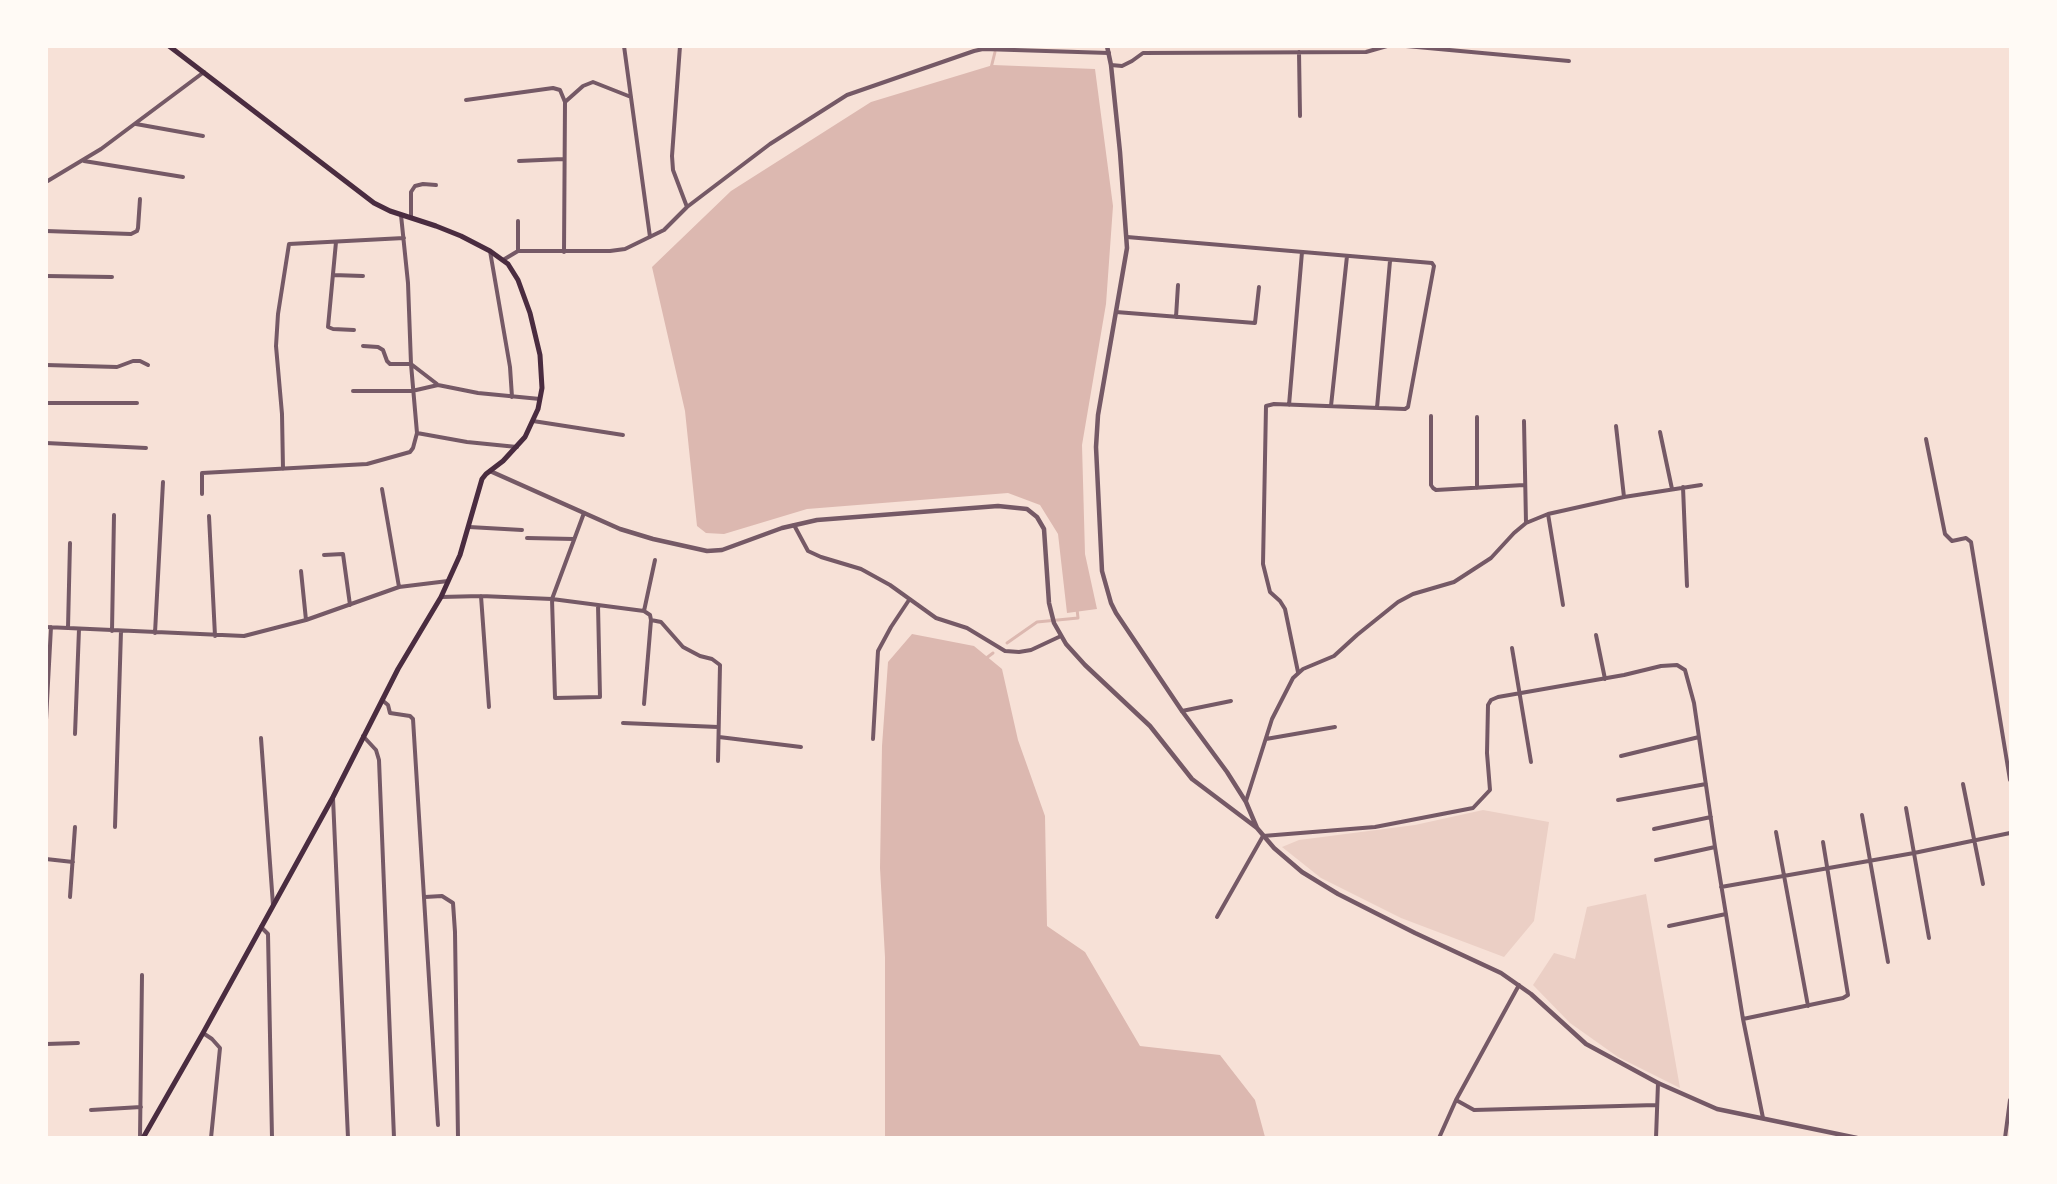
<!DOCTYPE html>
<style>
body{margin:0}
#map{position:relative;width:2057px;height:1184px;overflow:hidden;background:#f7e1d7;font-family:"Noto Sans",sans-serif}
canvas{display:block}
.frame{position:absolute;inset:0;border:48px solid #fffaf5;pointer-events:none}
</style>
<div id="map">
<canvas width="2057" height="1184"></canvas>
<div class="frame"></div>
</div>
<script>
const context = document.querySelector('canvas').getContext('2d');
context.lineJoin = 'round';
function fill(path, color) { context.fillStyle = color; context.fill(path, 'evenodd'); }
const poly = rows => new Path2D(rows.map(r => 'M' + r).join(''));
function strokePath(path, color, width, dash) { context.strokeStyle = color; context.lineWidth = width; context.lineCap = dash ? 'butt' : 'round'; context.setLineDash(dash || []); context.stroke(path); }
const green = poly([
 [1483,810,1549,822,1534,921,1504,957,1401,918,1321,878,1282,847,1299,840,1415,825],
 [1646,894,1680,1088,1618,1057,1570,1023,1533,985,1554,953,1575,959,1587,907]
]);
const water = poly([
 [993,65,1095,69,1113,206,1106,304,1082,445,1085,554,1097,609,1067,613,1058,534,1040,505,1008,493,807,509,724,534,706,533,697,526,685,411,652,267,731,191,871,102],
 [912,634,974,646,1002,669,1018,740,1045,816,1047,926,1085,952,1140,1046,1220,1055,1255,1100,1265,1137,885,1137,885,957,880,868,882,746,888,662]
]);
const stream = poly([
 [991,68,995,52],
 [1007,643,1037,622,1078,618,1077,609],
 [985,659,993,653]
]);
const minor = poly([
 [624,46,650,237],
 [680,46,672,156,673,170,687,207],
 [1406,46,1569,61],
 [1299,52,1300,116],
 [1111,65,1122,66,1132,61,1143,53,1366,52,1387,46],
 [466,100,553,88,560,90,565,102],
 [136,124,203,136],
 [84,161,183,177],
 [519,161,563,159],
 [46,182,101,149,204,72],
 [411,218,411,192,415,186,423,184,436,185],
 [518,221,518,251],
 [46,231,131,234,137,231,138,228,140,199],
 [1127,237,1432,263,1434,266,1408,407,1405,409,1274,404,1266,406,1263,564,1270,592,1280,601,1285,609,1298,672],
 [336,242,328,327,333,329,354,330],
 [490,251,510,367,512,397],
 [564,252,565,102,583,86,593,82,631,97],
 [503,260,518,251,610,251,625,249,664,230,687,207,770,144,847,95,974,51,983,49,1109,53],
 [333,275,363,276],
 [46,276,112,277],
 [1116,312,1255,323,1259,287],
 [1176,317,1178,285],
 [363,346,378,347,383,350,387,361,390,364,411,364,437,384],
 [46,365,117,367,133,361,140,361,148,365],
 [353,391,412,391,438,385,478,393,540,399],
 [46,403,137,403],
 [1289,405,1302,252],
 [1331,406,1347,256],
 [1377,408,1390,261],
 [1431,416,1431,485,1433,488,1436,490,1524,485],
 [1477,417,1477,488],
 [533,421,623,435],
 [1524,421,1526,523],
 [1616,426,1624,497],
 [1660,432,1672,489],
 [417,433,467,442,517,447],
 [1926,439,1945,534,1952,541,1966,538,1971,542,2010,780],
 [46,443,146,448],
 [283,469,282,414,276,346,278,314,289,244,404,238],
 [1683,487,1687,586],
 [382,489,399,587],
 [202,494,202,473,367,464,410,452,413,448,417,433,411,364,408,283,401,215],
 [584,513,552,599,555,698,600,697,598,605],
 [1548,514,1563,605],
 [209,516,215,636],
 [794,525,808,551,821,557,861,569,890,585,936,618,967,628,1005,651,1019,652,1031,650,1061,636],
 [469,527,522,530],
 [527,538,574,539],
 [324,555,343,554,350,605],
 [301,571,306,620],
 [481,596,489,707],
 [441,597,481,596,552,599,644,611,650,615,651,620,644,704],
 [644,611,655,560],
 [651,620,661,622,683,647,700,656,712,659,720,665,718,761],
 [46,627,244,636,306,620,399,587,448,581],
 [68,628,70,543],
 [112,631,114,515],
 [155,633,163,482],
 [1596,635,1605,679],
 [1512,648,1531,762],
 [382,700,388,705,390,713,410,716,413,719,438,1125],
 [1182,711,1231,701],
 [46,720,51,627],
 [623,723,718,727],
 [75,734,79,629],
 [363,736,376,750,379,760,394,1138],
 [719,737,801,747],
 [261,738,273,905],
 [873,739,878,651,891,627,909,600],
 [1266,739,1335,727],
 [1621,756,1699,737],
 [1963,784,1983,884],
 [333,798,348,1138],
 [1618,800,1706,784],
 [1246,801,1272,719,1293,678,1303,669,1334,656,1357,635,1398,602,1413,594,1454,582,1491,558,1514,533,1526,523,1548,514,1624,497,1701,485],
 [1906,808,1929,938],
 [1862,815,1888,962],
 [115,827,121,631],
 [1654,829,1711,817],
 [1776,832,1808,1006],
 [46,859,73,862],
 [1656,860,1715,847],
 [1721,887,1914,853,2010,833],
 [70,897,75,827],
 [425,897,442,896,453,903,455,932,458,1138],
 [1217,917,1263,836,1375,827,1473,808,1490,790,1487,753,1488,705,1491,700,1498,697,1624,675,1661,666,1677,665,1685,670,1694,703,1715,847,1743,1019,1763,1118],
 [1669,926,1726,914],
 [261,927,268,934,272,1138],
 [1743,1019,1843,998,1848,995,1823,842],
 [203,1033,212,1039,220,1048,211,1138],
 [46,1044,78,1043],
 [1456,1100,1474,1110,1656,1105],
 [91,1110,141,1107],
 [140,1138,142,975],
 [1439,1138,1456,1100,1519,985],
 [1656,1138,1658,1083],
 [2005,1138,2010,1100]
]);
const tertiary = poly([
 [1107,46,1111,65,1120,152,1127,248,1098,415,1096,447,1102,571,1111,603,1116,613,1182,711,1227,772,1246,802,1257,828,1274,848,1302,872,1338,894,1415,933,1501,973,1531,994,1586,1044,1658,1083,1717,1109,1857,1138],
 [490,471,620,529,653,539,707,551,722,550,782,528,817,520,998,506,1027,509,1037,517,1044,529,1049,603,1054,623,1066,644,1085,665,1150,726,1192,779,1257,828]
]);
const secondary = poly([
 [143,1138,203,1033,333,797,398,669,441,597,460,555,482,479,486,474,503,461,525,437,538,409,542,388,540,355,530,313,518,280,508,264,490,251,461,236,436,226,390,211,374,203,169,46]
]);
fill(green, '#ebcfc5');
fill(water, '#dcb8b0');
strokePath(stream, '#dcb8b0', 3);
strokePath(minor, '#755966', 4);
strokePath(tertiary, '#755966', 4.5);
strokePath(secondary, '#4a2c40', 5);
</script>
